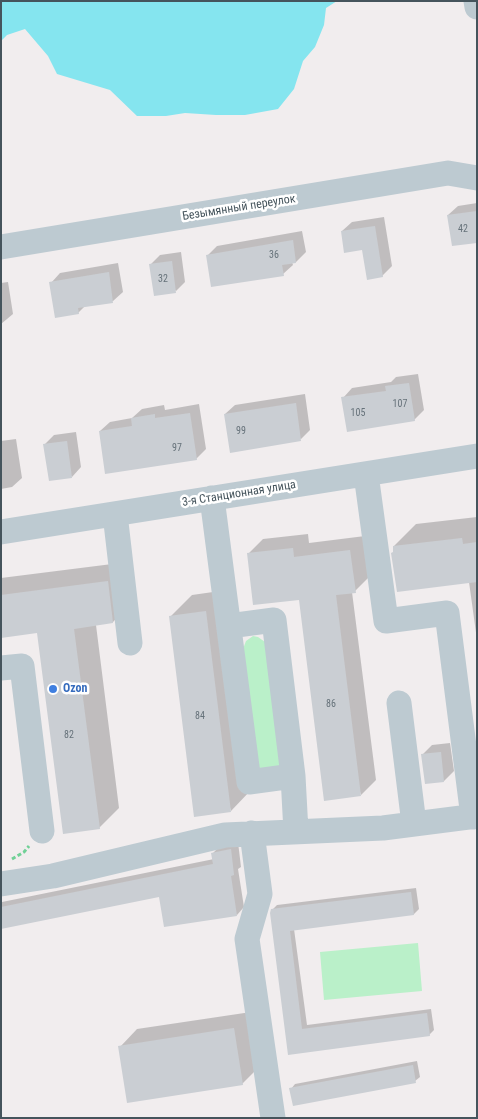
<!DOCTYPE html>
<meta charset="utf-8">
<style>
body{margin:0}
#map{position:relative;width:478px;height:1119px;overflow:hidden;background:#f1edee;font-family:"Roboto Condensed",sans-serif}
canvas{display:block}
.frame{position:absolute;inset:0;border:2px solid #45545c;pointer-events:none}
</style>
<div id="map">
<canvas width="478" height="1119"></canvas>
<div class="frame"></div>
</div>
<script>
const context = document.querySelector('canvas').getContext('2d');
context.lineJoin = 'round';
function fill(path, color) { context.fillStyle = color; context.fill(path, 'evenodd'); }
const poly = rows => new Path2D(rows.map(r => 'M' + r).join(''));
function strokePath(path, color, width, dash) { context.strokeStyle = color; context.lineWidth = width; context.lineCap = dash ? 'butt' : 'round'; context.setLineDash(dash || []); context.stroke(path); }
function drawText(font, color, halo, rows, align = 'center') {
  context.font = font + ' "Roboto Condensed",sans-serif'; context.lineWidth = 5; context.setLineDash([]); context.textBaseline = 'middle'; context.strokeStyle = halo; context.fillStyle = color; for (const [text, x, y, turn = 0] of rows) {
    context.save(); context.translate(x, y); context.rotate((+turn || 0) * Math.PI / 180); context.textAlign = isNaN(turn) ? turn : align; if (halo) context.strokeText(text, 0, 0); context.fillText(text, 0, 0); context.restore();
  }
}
const green = poly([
 [253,636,258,637,265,642,280,765,278,769,262,770,259,767,243,649,246,641],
 [418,943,422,991,324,1000,320,952]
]);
const water = poly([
 [1,1,337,1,326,8,324,25,315,47,303,61,294,89,278,109,245,115,216,115,185,113,166,116,137,116,110,90,57,74,48,56,25,29,7,35,1,41]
]);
const shadow = poly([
 [477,203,477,242,448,215,458,206],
 [384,217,392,266,382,276,363,249,342,231,352,222],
 [302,231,306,252,296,262,292,262,293,265,283,274,207,256,217,246],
 [181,252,185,282,176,291,150,265,160,255],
 [118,263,123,292,113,301,85,306,78,313,51,283,60,273],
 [8,282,13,314,1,324,1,283],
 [418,374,424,410,414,420,343,398,352,388,391,382,396,377],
 [305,394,310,430,301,439,225,414,235,405],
 [199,404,206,449,196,459,100,431,110,422,132,418,142,409,164,405,165,410],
 [76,432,81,467,72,477,44,445,54,435],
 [16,439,22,478,12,487,1,489,1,441],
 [477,517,477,640,469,582,395,551,394,546,416,524],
 [308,534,309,543,365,536,370,576,355,591,352,592,376,780,361,795,300,598,248,554,263,539],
 [128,562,132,602,113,622,96,625,119,808,99,828,38,632,1,636,1,578],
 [227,590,252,789,231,811,170,617,192,595],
 [450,743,454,771,444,781,426,783,422,755,432,745],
 [238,842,241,867,238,869,244,907,237,915,160,895,1,928,2,902,214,859,213,853,220,846],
 [416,888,419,909,414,914,294,929,307,1025,431,1009,434,1030,429,1035,289,1053,272,910,277,905],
 [251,1012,260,1066,242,1084,120,1047,137,1029],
 [417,1061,420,1077,415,1081,291,1089,295,1084]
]);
const building = poly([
 [477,211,477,243,452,246,447,215],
 [375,226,383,277,367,280,362,250,344,253,341,231],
 [293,240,296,263,282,265,284,276,211,287,206,255],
 [172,261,176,293,154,296,149,264],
 [109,272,113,303,78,308,79,314,55,318,49,282],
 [409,383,415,421,347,432,341,397,386,391,385,386],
 [296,403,301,441,230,453,224,414],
 [190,413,197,460,105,474,99,431,132,426,131,418,155,414,155,418],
 [67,441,72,478,49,481,43,444],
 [462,538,463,544,477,542,477,582,397,592,391,553,393,552,393,546],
 [293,548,294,557,350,550,356,593,336,595,361,796,324,801,299,600,253,605,247,553],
 [108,581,113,623,74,629,100,829,63,834,37,633,1,638,1,595],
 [206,611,231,812,194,817,169,616],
 [441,752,444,782,425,784,421,754],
 [231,849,234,875,231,876,237,916,164,927,159,897,1,929,1,907,213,864,211,853],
 [411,892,414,915,290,931,302,1029,427,1013,430,1036,288,1055,270,913,271,909],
 [234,1028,243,1085,127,1103,118,1046],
 [413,1065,416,1083,293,1106,289,1088]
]);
const path = poly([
 [12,859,24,852,29,846]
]);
const minor = poly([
 [476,1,477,7],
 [1,247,448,173,477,178],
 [366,474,386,621,447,613,473,817],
 [212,498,249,782,293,776,274,620,229,626],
 [115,514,130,643],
 [1,532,477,456],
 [1,668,22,666,42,831],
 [399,703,414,824],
 [293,776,296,832],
 [252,833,260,894,247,939,273,1118],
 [1,884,53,876,225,835,383,828,477,816]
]);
const markers = [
 [53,689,5,"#3f7fe0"]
];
const numberNames = [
 ["42",463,229],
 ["36",274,255],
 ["32",163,279],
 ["107",400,404],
 ["105",358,413],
 ["99",241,431],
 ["97",177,448],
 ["86",331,704],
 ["84",200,716],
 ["82",69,735]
];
const streetNames = [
 ["Безымянный переулок",239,208,-9],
 ["3-я Станционная улица",239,494,-9]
];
const shopNames = [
 ["Ozon",63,689]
];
fill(green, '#baf0c9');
fill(water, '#85e5ef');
fill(shadow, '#0003');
fill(building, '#caced3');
strokePath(path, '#70d096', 3, [4, 2.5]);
strokePath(minor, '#bdcad1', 25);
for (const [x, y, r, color] of markers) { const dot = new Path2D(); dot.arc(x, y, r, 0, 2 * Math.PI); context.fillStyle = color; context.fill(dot); strokePath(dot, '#fff', 2); }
drawText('10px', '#66727a', null, numberNames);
drawText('12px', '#45545c', '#fff', streetNames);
drawText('bold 12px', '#366cbe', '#fff', shopNames, 'left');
</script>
